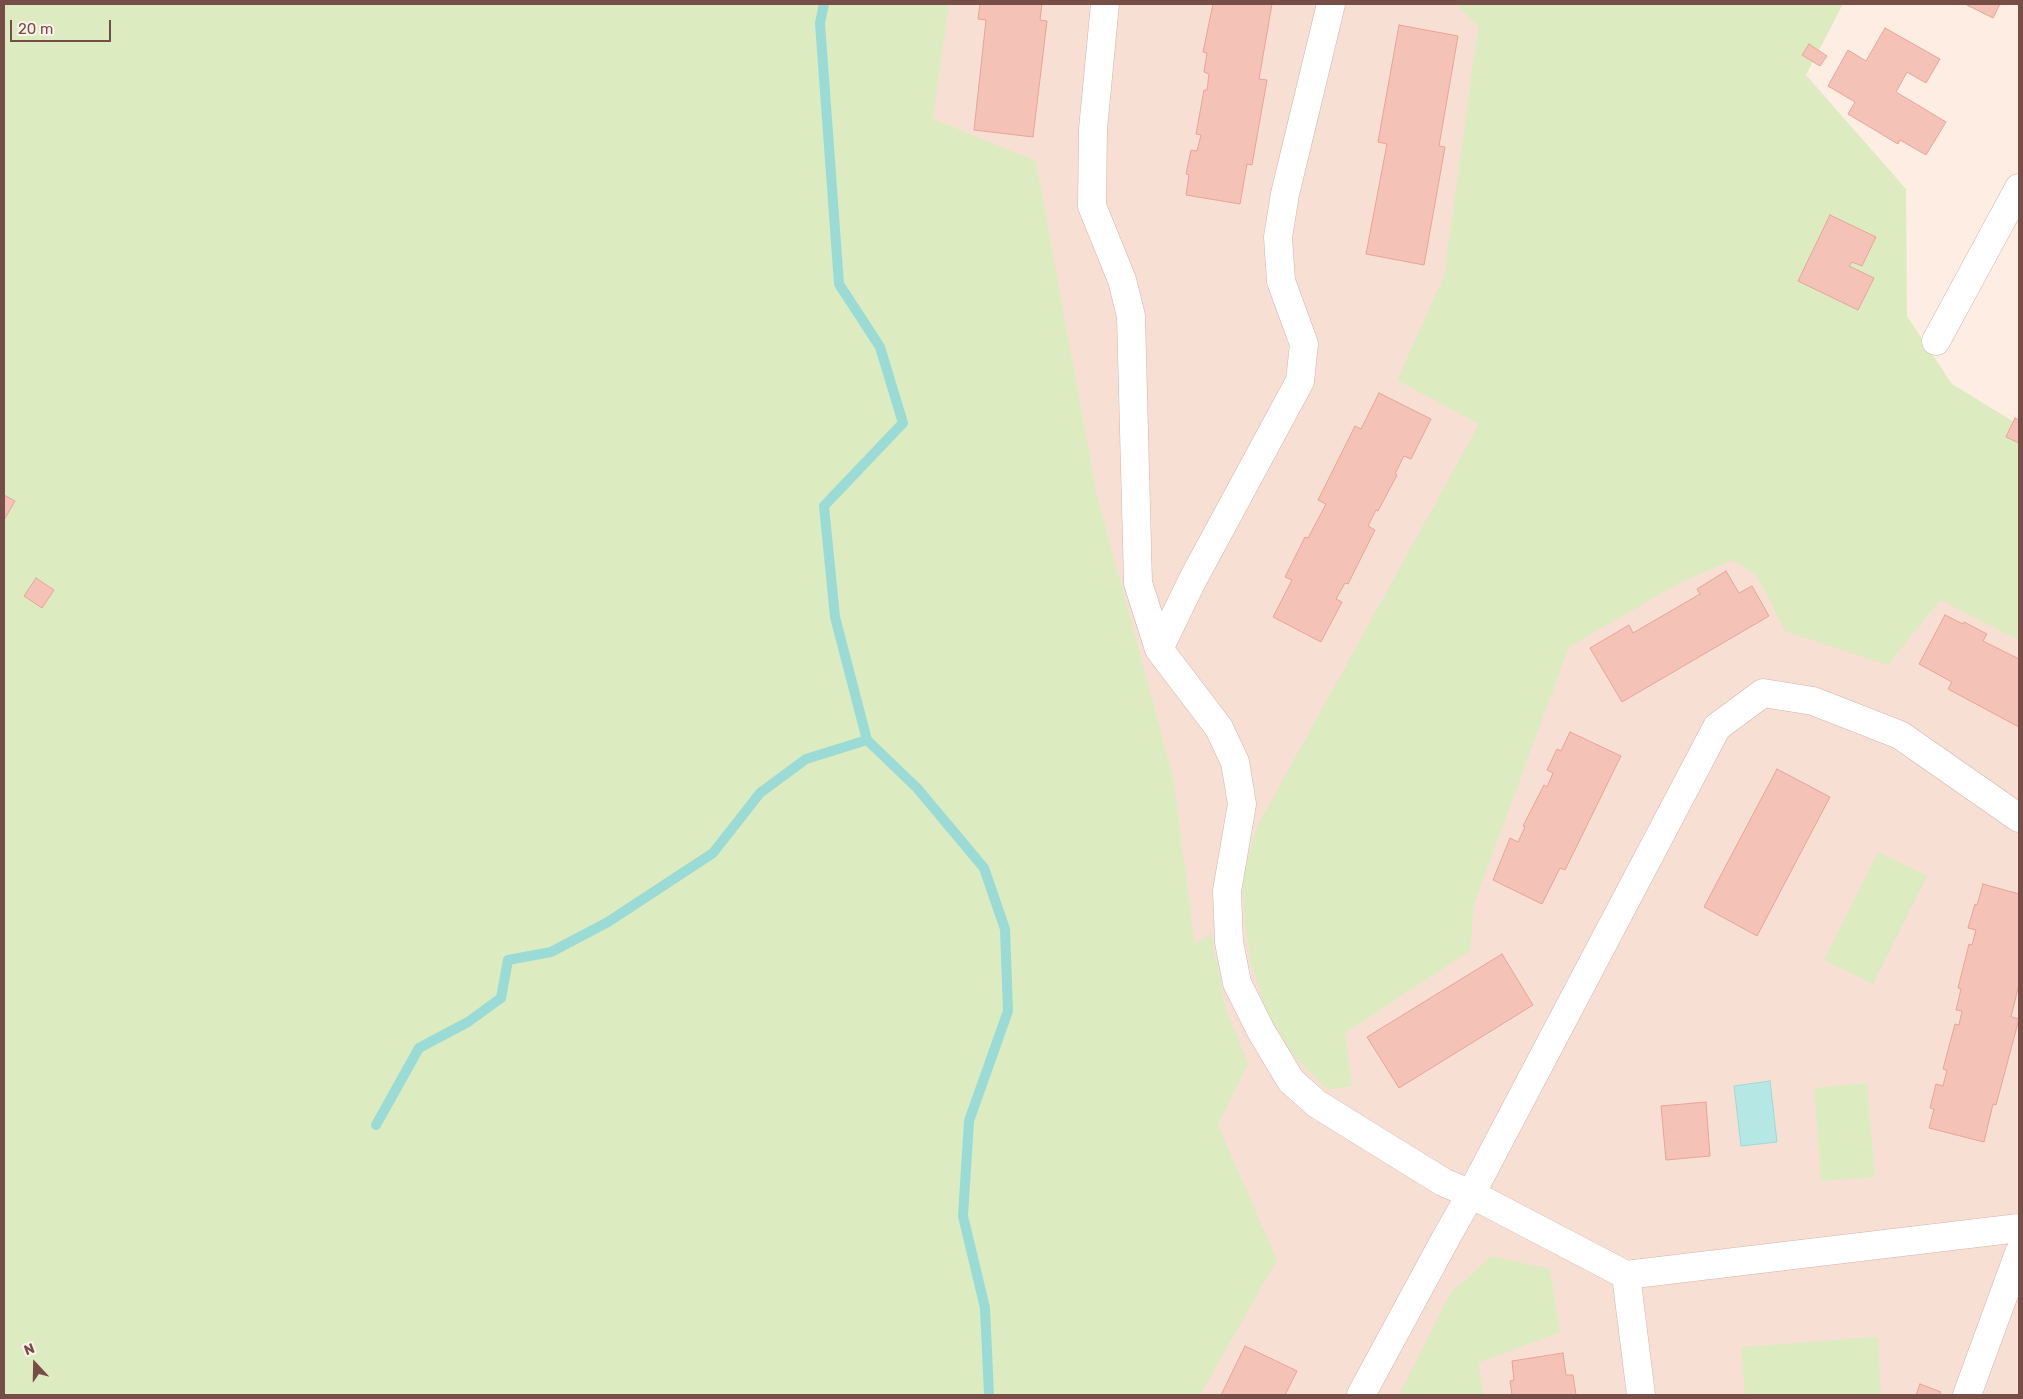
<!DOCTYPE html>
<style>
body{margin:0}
#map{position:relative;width:2023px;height:1399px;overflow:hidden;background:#feede2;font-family:Rubik,sans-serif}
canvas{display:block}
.frame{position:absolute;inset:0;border:5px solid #774d47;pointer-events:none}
.north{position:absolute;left:10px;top:1339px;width:50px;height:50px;-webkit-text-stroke:4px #fff2ea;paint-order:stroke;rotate:339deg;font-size:14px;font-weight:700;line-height:20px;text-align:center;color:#774d47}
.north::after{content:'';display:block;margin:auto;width:18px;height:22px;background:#774d47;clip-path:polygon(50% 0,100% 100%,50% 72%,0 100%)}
.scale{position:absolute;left:10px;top:20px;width:101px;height:22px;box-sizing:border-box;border:2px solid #774d47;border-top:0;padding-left:6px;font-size:15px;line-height:18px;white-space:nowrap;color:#774d47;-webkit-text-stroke:4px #fff2ea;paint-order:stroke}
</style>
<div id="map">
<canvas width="2023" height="1399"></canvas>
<div class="frame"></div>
<div class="north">N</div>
<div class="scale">20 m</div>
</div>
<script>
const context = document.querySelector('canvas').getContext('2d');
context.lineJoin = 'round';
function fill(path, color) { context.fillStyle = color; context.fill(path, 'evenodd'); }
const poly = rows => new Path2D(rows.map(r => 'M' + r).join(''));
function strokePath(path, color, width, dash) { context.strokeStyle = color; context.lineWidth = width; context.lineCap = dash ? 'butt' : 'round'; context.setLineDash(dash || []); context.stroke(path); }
const residential = poly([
 [921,4,1611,4,2019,531,2019,1395,1134,1395,915,222]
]);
const green = poly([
 [4,4,949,4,933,119,1036,161,1097,495,1173,776,1195,944,1211,934,1226,1009,1248,1063,1218,1125,1277,1260,1200,1395,4,1395],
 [1456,4,1843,4,1806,75,1906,189,1907,316,1952,384,2019,425,2019,640,1940,600,1888,665,1785,631,1757,575,1732,560,1679,583,1569,647,1473,907,1471,950,1345,1033,1352,1086,1328,1090,1294,1056,1267,1012,1251,964,1244,920,1243,882,1247,860,1258,825,1479,424,1397,380,1444,276,1478,26],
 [1878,852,1927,876,1873,984,1824,960],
 [1867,1083,1875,1177,1821,1181,1814,1088],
 [1492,1256,1550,1269,1560,1332,1478,1363,1484,1395,1399,1395,1451,1292],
 [1878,1337,1881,1395,1745,1395,1741,1347]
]);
const water = poly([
 [1770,1081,1777,1142,1741,1146,1734,1086,1770,1081]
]);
const stream = poly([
 [824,4,820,23,839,284,880,347,903,423,824,506,835,617,867,740,917,788,984,868,1005,929,1008,1011,969,1121,963,1216,985,1308,989,1395],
 [376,1125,419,1048,468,1022,501,998,508,960,551,952,608,922,713,853,760,793,806,759,867,740]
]);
const building = poly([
 [980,4,1042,4,1040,20,1047,21,1033,137,974,130,986,20,978,19,980,4],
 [1213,4,1272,4,1259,79,1267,80,1252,165,1247,164,1240,204,1186,195,1189,175,1186,174,1191,150,1197,151,1201,135,1196,134,1204,90,1207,90,1209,74,1204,72,1207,53,1203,52,1213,4],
 [1965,4,2000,4,1993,18,1965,4],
 [1399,25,1458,36,1439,146,1445,147,1424,265,1366,254,1387,144,1378,142,1399,25],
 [1885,28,1940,59,1926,83,1907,72,1896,92,1946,122,1926,155,1900,140,1898,144,1848,114,1855,102,1828,86,1848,50,1866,61,1885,28],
 [1809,44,1827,56,1820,66,1802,55,1809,44],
 [1830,215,1876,237,1862,266,1852,262,1849,266,1874,278,1858,310,1798,281,1830,215],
 [1379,393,1431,419,1411,459,1404,456,1395,474,1397,475,1378,511,1376,510,1368,526,1375,530,1348,584,1345,583,1336,599,1342,602,1321,642,1273,617,1292,580,1285,577,1305,537,1308,538,1326,504,1318,500,1355,426,1361,429,1379,393],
 [2015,418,2019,420,2019,443,2006,437,2015,418],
 [4,495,15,501,4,520,4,495],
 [1726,571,1739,593,1752,586,1769,616,1622,702,1590,648,1629,625,1633,633,1700,594,1697,589,1726,571],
 [36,578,54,590,42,608,24,596,36,578],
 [1945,615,1963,624,1964,622,1987,634,1983,641,2019,659,2019,727,1948,689,1952,682,1919,664,1945,615],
 [1570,732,1621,756,1565,870,1560,868,1542,904,1493,880,1510,838,1518,842,1525,827,1523,826,1544,785,1547,787,1553,773,1547,770,1557,749,1561,751,1570,732],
 [1777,769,1830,797,1757,936,1704,907,1777,769],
 [1983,884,2019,894,2019,984,2011,1017,2019,1019,1996,1105,1993,1104,1984,1142,1929,1128,1934,1109,1930,1108,1936,1084,1943,1086,1947,1070,1943,1069,1955,1024,1959,1025,1962,1011,1956,1010,1961,989,1958,988,1969,944,1972,945,1976,930,1968,928,1975,904,1977,905,1983,884],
 [1502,954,1533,1005,1399,1088,1367,1037,1502,954],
 [1706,1102,1710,1156,1666,1160,1661,1106,1706,1102],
 [1245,1346,1297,1371,1285,1395,1221,1395,1245,1346],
 [1563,1353,1566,1375,1573,1375,1576,1395,1512,1395,1510,1381,1514,1380,1512,1361,1563,1353],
 [1920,1384,1941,1392,1939,1395,1916,1395,1920,1384]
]);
const minor = poly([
 [1105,4,1093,129,1092,206,1122,280,1131,316,1138,583,1159,649,1219,728,1235,762,1242,804,1227,891,1229,942,1237,983,1261,1031,1291,1081,1317,1104,1443,1182,1471,1194,1626,1275,2019,1228],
 [1936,341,2019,188],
 [1159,649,1193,579,1300,381,1304,344,1281,281,1278,237,1285,194,1331,4],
 [1626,1275,1641,1395],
 [1361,1395,1447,1236,1471,1194,1717,727,1763,693,1813,701,1900,735,2019,818],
 [1967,1395,2019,1253]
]);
fill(residential, '#f8dfd3');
fill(green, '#dcecc0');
fill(water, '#b5e8e4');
strokePath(water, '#9bdbd6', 1);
strokePath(stream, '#9bdbd6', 10);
fill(building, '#f5c2b8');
strokePath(building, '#e9a497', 1);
strokePath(minor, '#d2b4ab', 29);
strokePath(minor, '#fff', 28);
</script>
